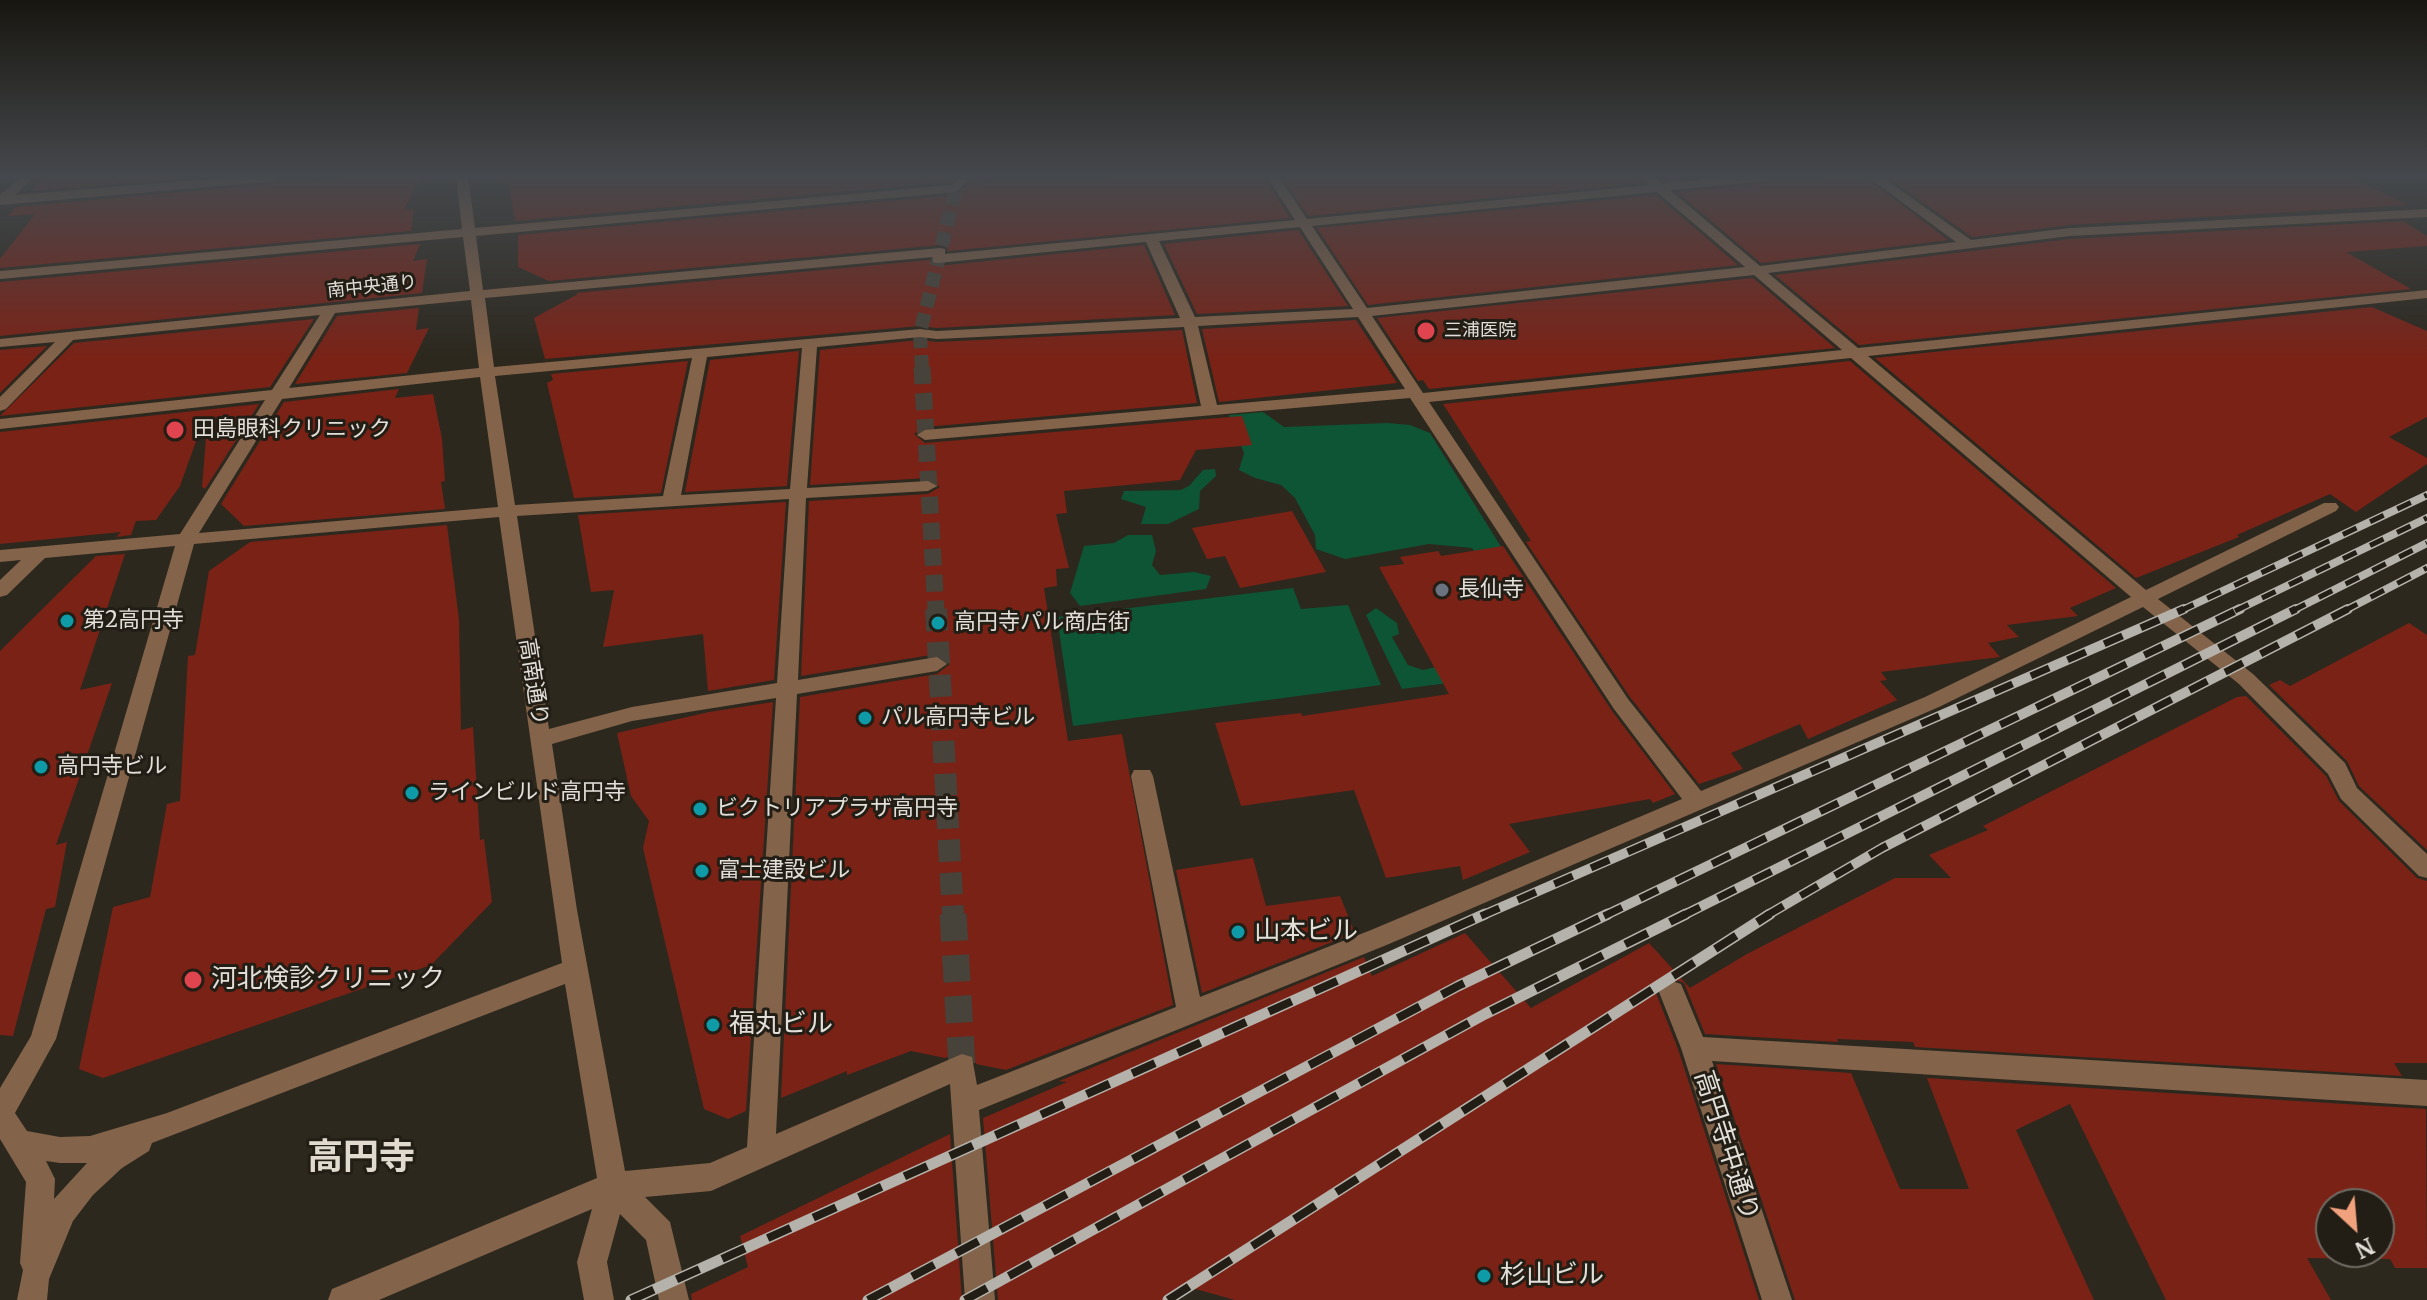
<!DOCTYPE html>
<meta charset="utf-8">
<style>
body{margin:0}
#map{position:relative;width:2427px;height:1300px;overflow:hidden;background:#2c281e;font-family:Merriweather,serif}
canvas{display:block}
.north{position:absolute;left:2315px;top:1188px;width:80px;height:80px;box-sizing:border-box;background:#221e15;border:2px solid #6f6b63;border-radius:50%;rotate:154deg;font-size:22px;font-weight:700;line-height:32px;text-align:center;color:#e2dfd9}
.north::after{content:'';display:block;margin:auto;width:28px;height:36px;background:#f1a17c;clip-path:polygon(50% 0,100% 100%,50% 72%,0 100%)}
</style>
<div id="map">
<canvas width="2427" height="1300"></canvas>
<div class="north">N</div>
</div>
<script>
const context = document.querySelector('canvas').getContext('2d');
context.lineJoin = 'round';
function fill(path, color) { context.fillStyle = color; context.fill(path, 'evenodd'); }
const poly = rows => new Path2D(rows.map(r => 'M' + r).join(''));
function strokePath(path, color, width, dash) { context.strokeStyle = color; context.lineWidth = width; context.lineCap = dash ? 'butt' : 'round'; context.setLineDash(dash || []); context.stroke(path); }
function drawText(font, color, halo, rows, align = 'center') {
  context.font = font + ' Merriweather,"Noto Sans JP",serif'; context.lineWidth = 6; context.setLineDash([]); context.textBaseline = 'middle'; context.strokeStyle = halo; context.fillStyle = color; for (const [text, x, y, turn = 0] of rows) {
    context.save(); context.translate(x, y); context.rotate((+turn || 0) * Math.PI / 180); context.textAlign = isNaN(turn) ? turn : align; if (halo) context.strokeText(text, 0, 0); context.fillText(text, 0, 0); context.restore();
  }
}
const green = poly([
 [1263,412,1284,427,1388,423,1410,425,1430,433,1548,622,1526,626,1472,548,1429,544,1345,559,1316,549,1315,535,1295,498,1281,485,1255,478,1239,470,1244,453,1229,415],
 [1215,469,1216,476,1200,491,1199,509,1168,524,1141,524,1146,507,1121,499,1124,491,1181,490,1189,486,1203,470],
 [1128,535,1152,535,1156,551,1152,565,1160,575,1194,572,1211,576,1206,589,1080,606,1070,593,1084,546,1114,543],
 [1293,588,1301,609,1348,605,1381,685,1073,726,1057,617],
 [1376,608,1397,623,1399,634,1392,637,1408,665,1423,670,1559,639,1573,652,1579,666,1402,689,1366,615]
]);
const building = poly([
 [43,177,201,177,31,191],
 [347,177,421,177,404,209,414,209,411,231,0,268,0,259,35,214,8,216,16,207],
 [507,177,952,177,947,182,515,221],
 [1117,177,1264,177,1290,218,948,251,947,247,940,245,549,281,518,267,518,235,956,195,968,185,1043,178,1057,183],
 [1282,177,1638,177,1642,183,1308,216],
 [1831,177,1865,177,1948,240,1761,263,1677,192],
 [1887,177,2351,177,2408,205,2070,225,1972,237],
 [1656,195,1738,265,1368,305,1317,228],
 [2403,221,2427,236,2427,246,2346,252,2411,289,1859,345,1775,275,2070,239],
 [1298,230,1348,306,1197,314,1164,244],
 [420,244,413,261,427,259,422,293,0,336,0,282],
 [1144,245,1175,315,937,328,920,326,545,359,534,318,578,294,575,293,930,260,931,264,938,266],
 [1753,278,1835,348,1429,389,1423,380,1418,381,1377,318],
 [2372,307,2427,331,2427,417,2389,437,2427,458,2427,464,2356,512,2330,494,2237,535,2239,537,2136,578,1875,358],
 [419,308,416,330,429,328,407,373,295,384,337,316],
 [314,319,270,387,0,416,74,343],
 [1356,320,1397,383,1219,402,1202,329],
 [1182,330,1197,403,925,427,914,434,925,443,1242,416,1252,445,1196,450,1180,480,1064,491,1067,513,1056,514,1069,568,1056,569,1057,586,1044,588,1068,741,1122,734,1173,1005,1006,1070,976,1064,973,1054,963,1051,945,1058,911,1051,847,1075,847,1071,781,1098,800,697,937,674,950,664,937,654,801,676,809,501,928,494,940,487,928,478,810,485,820,350,920,340,937,342],
 [47,346,0,393,0,350],
 [799,351,787,486,685,492,710,360],
 [688,361,661,493,574,498,547,383,553,380,551,374],
 [1850,361,2116,588,2070,608,2078,616,2007,625,2019,637,1988,643,2000,657,1881,672,1887,680,1880,681,1897,700,1808,739,1800,724,1731,753,1743,769,1699,784,1630,697,1526,542,1531,541,1443,404],
 [399,389,395,398,433,394,442,439,445,481,441,482,445,509,244,526,221,504,284,402],
 [259,404,205,489,202,487,206,438,198,436,180,486,156,520,136,521,131,535,116,537,121,532,0,544,0,432],
 [786,502,774,680,708,691,703,634,603,647,614,590,591,592,578,515],
 [1292,511,1326,572,1240,588,1225,556,1207,559,1192,528],
 [447,525,459,619,461,730,473,727,480,840,484,839,492,902,431,965,103,1078,79,1069,113,907,150,897,167,804,180,801,188,656,195,655,209,571,250,542],
 [1503,546,1612,711,1675,794,1653,803,1650,799,1509,824,1530,852,1463,880,1460,866,1386,878,1354,790,1241,806,1215,723,1301,713,1302,716,1449,694,1379,567,1404,564,1400,557,1438,551,1441,556],
 [125,554,80,690,112,683,56,845,67,842,55,907,46,909,13,1036,0,1035,0,651,96,556],
 [2409,623,2427,635,2427,850,2359,786,2347,761,2269,685,2280,680,2290,686],
 [2246,696,2326,776,2339,801,2417,878,2427,881,2427,1063,2394,1063,2402,1076,1915,1047,1913,1042,1837,1039,1838,1042,1705,1034,1684,983,1671,978,1660,983,1656,993,1678,1049,1759,1300,1235,1300,1192,1288,1176,1300,998,1300,983,1118,1067,1082,1059,1081,1364,957,1372,976,1465,933,1531,1008,1649,943,1690,988,1747,954,1895,878,1951,878,1929,855,1988,830,1983,826,2237,697],
 [773,702,746,1111,728,1119,704,1109,643,848,649,821,631,796,617,733,709,712],
 [1253,858,1266,906,1340,896,1355,933,1202,993,1176,870],
 [1716,1064,1851,1073,1900,1189,1969,1189,1927,1078,2426,1109,2427,1268,2395,1268,2390,1259,2307,1258,2331,1300,2166,1300,2070,1104,2016,1130,2094,1300,1795,1300],
 [2331,1204,2379,1204,2379,1252,2331,1252],
 [950,1134,962,1300,692,1300,691,1294,748,1267,740,1236]
]);
const minorTunnelFar3 = poly([
 [922,369,920,333,956,188]
]);
const minorTunnelFar2 = poly([
 [922,367,936,611]
]);
const minorTunnelFar1 = poly([
 [936,609,953,916]
]);
const minorTunnel = poly([
 [953,914,962,1066]
]);
const minor = poly([
 [21,177,34,177,15,195,235,177,282,177,276,181,0,205,0,195,21,177],
 [456,177,468,177,475,228,952,185,960,177,972,177,956,192,476,236,483,290,940,248,945,249,945,254,1295,220,1267,177,1279,177,1307,219,1649,185,1641,177,1654,177,1662,184,1732,177,1773,177,1767,181,1670,190,1760,266,1956,242,1868,177,1882,177,1971,240,2070,228,2427,209,2427,217,2070,236,1768,273,1858,348,2427,290,2427,298,1868,356,2146,590,2324,503,2336,503,2339,507,2336,511,2158,599,2253,674,2345,763,2357,788,2427,854,2427,878,2419,876,2341,799,2328,774,2239,684,2143,607,1939,707,1389,944,979,1110,995,1300,965,1300,950,1084,711,1191,645,1197,670,1222,689,1300,659,1300,646,1240,620,1214,607,1262,614,1300,584,1300,577,1262,592,1209,379,1300,328,1300,332,1289,597,1178,565,984,152,1143,149,1151,122,1168,93,1195,73,1221,49,1279,47,1300,17,1300,23,1270,20,1263,26,1182,0,1139,0,1088,31,1036,175,546,45,558,7,595,0,597,0,580,21,560,0,562,0,550,180,534,265,400,0,429,0,419,272,390,320,315,73,340,6,409,0,411,0,397,55,342,0,347,0,339,470,291,463,237,0,279,0,271,462,229,456,177],
 [1657,192,1745,267,1367,308,1312,226,1657,192],
 [1300,227,1353,309,1195,317,1159,241,1300,227],
 [1146,242,1180,318,937,331,920,329,494,367,485,298,933,257,933,262,938,263,1146,242],
 [1754,275,1842,350,1423,393,1372,316,1754,275],
 [471,300,479,368,289,388,335,313,471,300],
 [1358,317,1405,389,1217,405,1198,326,1358,317],
 [1184,327,1201,406,925,430,917,435,925,440,1410,398,1614,709,1682,799,1371,930,1200,997,1153,776,1150,770,1134,770,1131,776,1176,1007,977,1085,972,1057,962,1054,776,1134,797,694,937,671,947,664,937,657,798,680,806,498,928,491,937,486,928,481,807,488,817,347,920,337,937,339,1184,327],
 [802,348,790,489,681,495,707,357,802,348],
 [692,358,663,496,515,505,495,376,692,358],
 [1851,358,2131,597,1925,697,1701,791,1628,699,1429,402,1851,358],
 [480,377,498,507,199,533,282,399,480,377],
 [789,499,777,683,632,707,549,729,517,516,789,499],
 [499,517,562,963,167,1113,90,1136,60,1137,27,1131,15,1113,56,1039,194,544,499,517],
 [776,698,747,1147,710,1163,625,1171,577,910,552,744,632,721,776,698],
 [46,1161,60,1163,87,1163,54,1199,55,1179,46,1161],
 [1672,981,1681,984,1703,1037,2427,1080,2427,1106,1712,1061,1792,1300,1762,1300,1681,1048,1659,992,1663,984,1672,981]
]);
const railFar2 = poly([
 [2180,611,2427,495],
 [2235,611,2427,518],
 [2292,611,2427,543],
 [2344,611,2427,568]
]);
const railFar1 = poly([
 [1481,916,2184,609],
 [1604,916,2240,609],
 [1682,916,2296,609],
 [1766,916,1882,848,2348,609]
]);
const rail = poly([
 [631,1300,1485,914],
 [868,1300,1458,986,1608,914],
 [965,1300,1485,1014,1686,914],
 [1168,1300,1770,914]
]);
const markers = [
 [1426,331,10,"#e0444e"],
 [175,430,10,"#e0444e"],
 [1442,590,8,"#6b7280"],
 [67,621,8,"#0f9aa8"],
 [938,623,8,"#0f9aa8"],
 [865,718,8,"#0f9aa8"],
 [41,767,8,"#0f9aa8"],
 [412,793,8,"#0f9aa8"],
 [700,809,8,"#0f9aa8"],
 [702,871,8,"#0f9aa8"],
 [1238,932,8,"#0f9aa8"],
 [193,980,10,"#e0444e"],
 [713,1025,8,"#0f9aa8"],
 [1484,1276,8,"#0f9aa8"]
];
const farStreetnames = [
 ["南中央通り",372,287,-6]
];
const farPoinames = [
 ["三浦医院",1444,331]
];
const poiNames = [
 ["田島眼科クリニック",193,430],
 ["長仙寺",1458,590],
 ["第2高円寺",83,621],
 ["高円寺パル商店街",954,623],
 ["パル高円寺ビル",881,718],
 ["高円寺ビル",57,767],
 ["ラインビルド高円寺",428,793],
 ["ビクトリアプラザ高円寺",716,809],
 ["富士建設ビル",718,871]
];
const streetNames = [
 ["高南通り",533,682,81]
];
const nearPoinames = [
 ["山本ビル",1254,932],
 ["河北検診クリニック",211,980],
 ["福丸ビル",729,1025],
 ["杉山ビル",1500,1276]
];
const nearStreetnames = [
 ["高円寺中通り",1726,1146,72]
];
const nearDistrictnames = [
 ["高円寺",361,1159]
];
fill(green, '#0d5535');
fill(building, '#7a2216');
strokePath(minorTunnelFar3, '#47433a', 14, [14, 7]);
strokePath(minorTunnelFar2, '#47433a', 17, [17, 9]);
strokePath(minorTunnelFar1, '#47433a', 22, [22, 11]);
strokePath(minorTunnel, '#47433a', 27, [27, 14]);
fill(minor, '#83634a');
strokePath(railFar2, '#b5b2ab', 8);
strokePath(railFar1, '#b5b2ab', 10);
strokePath(rail, '#b5b2ab', 11);
strokePath(railFar2, '#221e15', 5, [15]);
strokePath(railFar1, '#221e15', 7, [20]);
strokePath(rail, '#221e15', 8, [25]);
const sky = context.createLinearGradient(0, 0, 0, 359);
sky.addColorStop(0, '#181610');
sky.addColorStop(0.49, '#45484c');
sky.addColorStop(1, '#45484c00');
context.fillStyle = sky;
context.fillRect(0, 0, 2427, 359);
for (const [x, y, r, color] of markers) { const dot = new Path2D(); dot.arc(x, y, r, 0, 2 * Math.PI); context.fillStyle = color; context.fill(dot); strokePath(dot, '#221e15', 3); }
drawText('18px', '#e2dfd9', '#221e15', farStreetnames);
drawText('18px', '#e2dfd9', '#221e15', farPoinames, 'left');
drawText('22px', '#e2dfd9', '#221e15', poiNames, 'left');
drawText('22px', '#e2dfd9', '#221e15', streetNames);
drawText('26px', '#e2dfd9', '#221e15', nearPoinames, 'left');
drawText('26px', '#e2dfd9', '#221e15', nearStreetnames);
drawText('bold 36px', '#e0dbce', '#221e15', nearDistrictnames);
</script>
